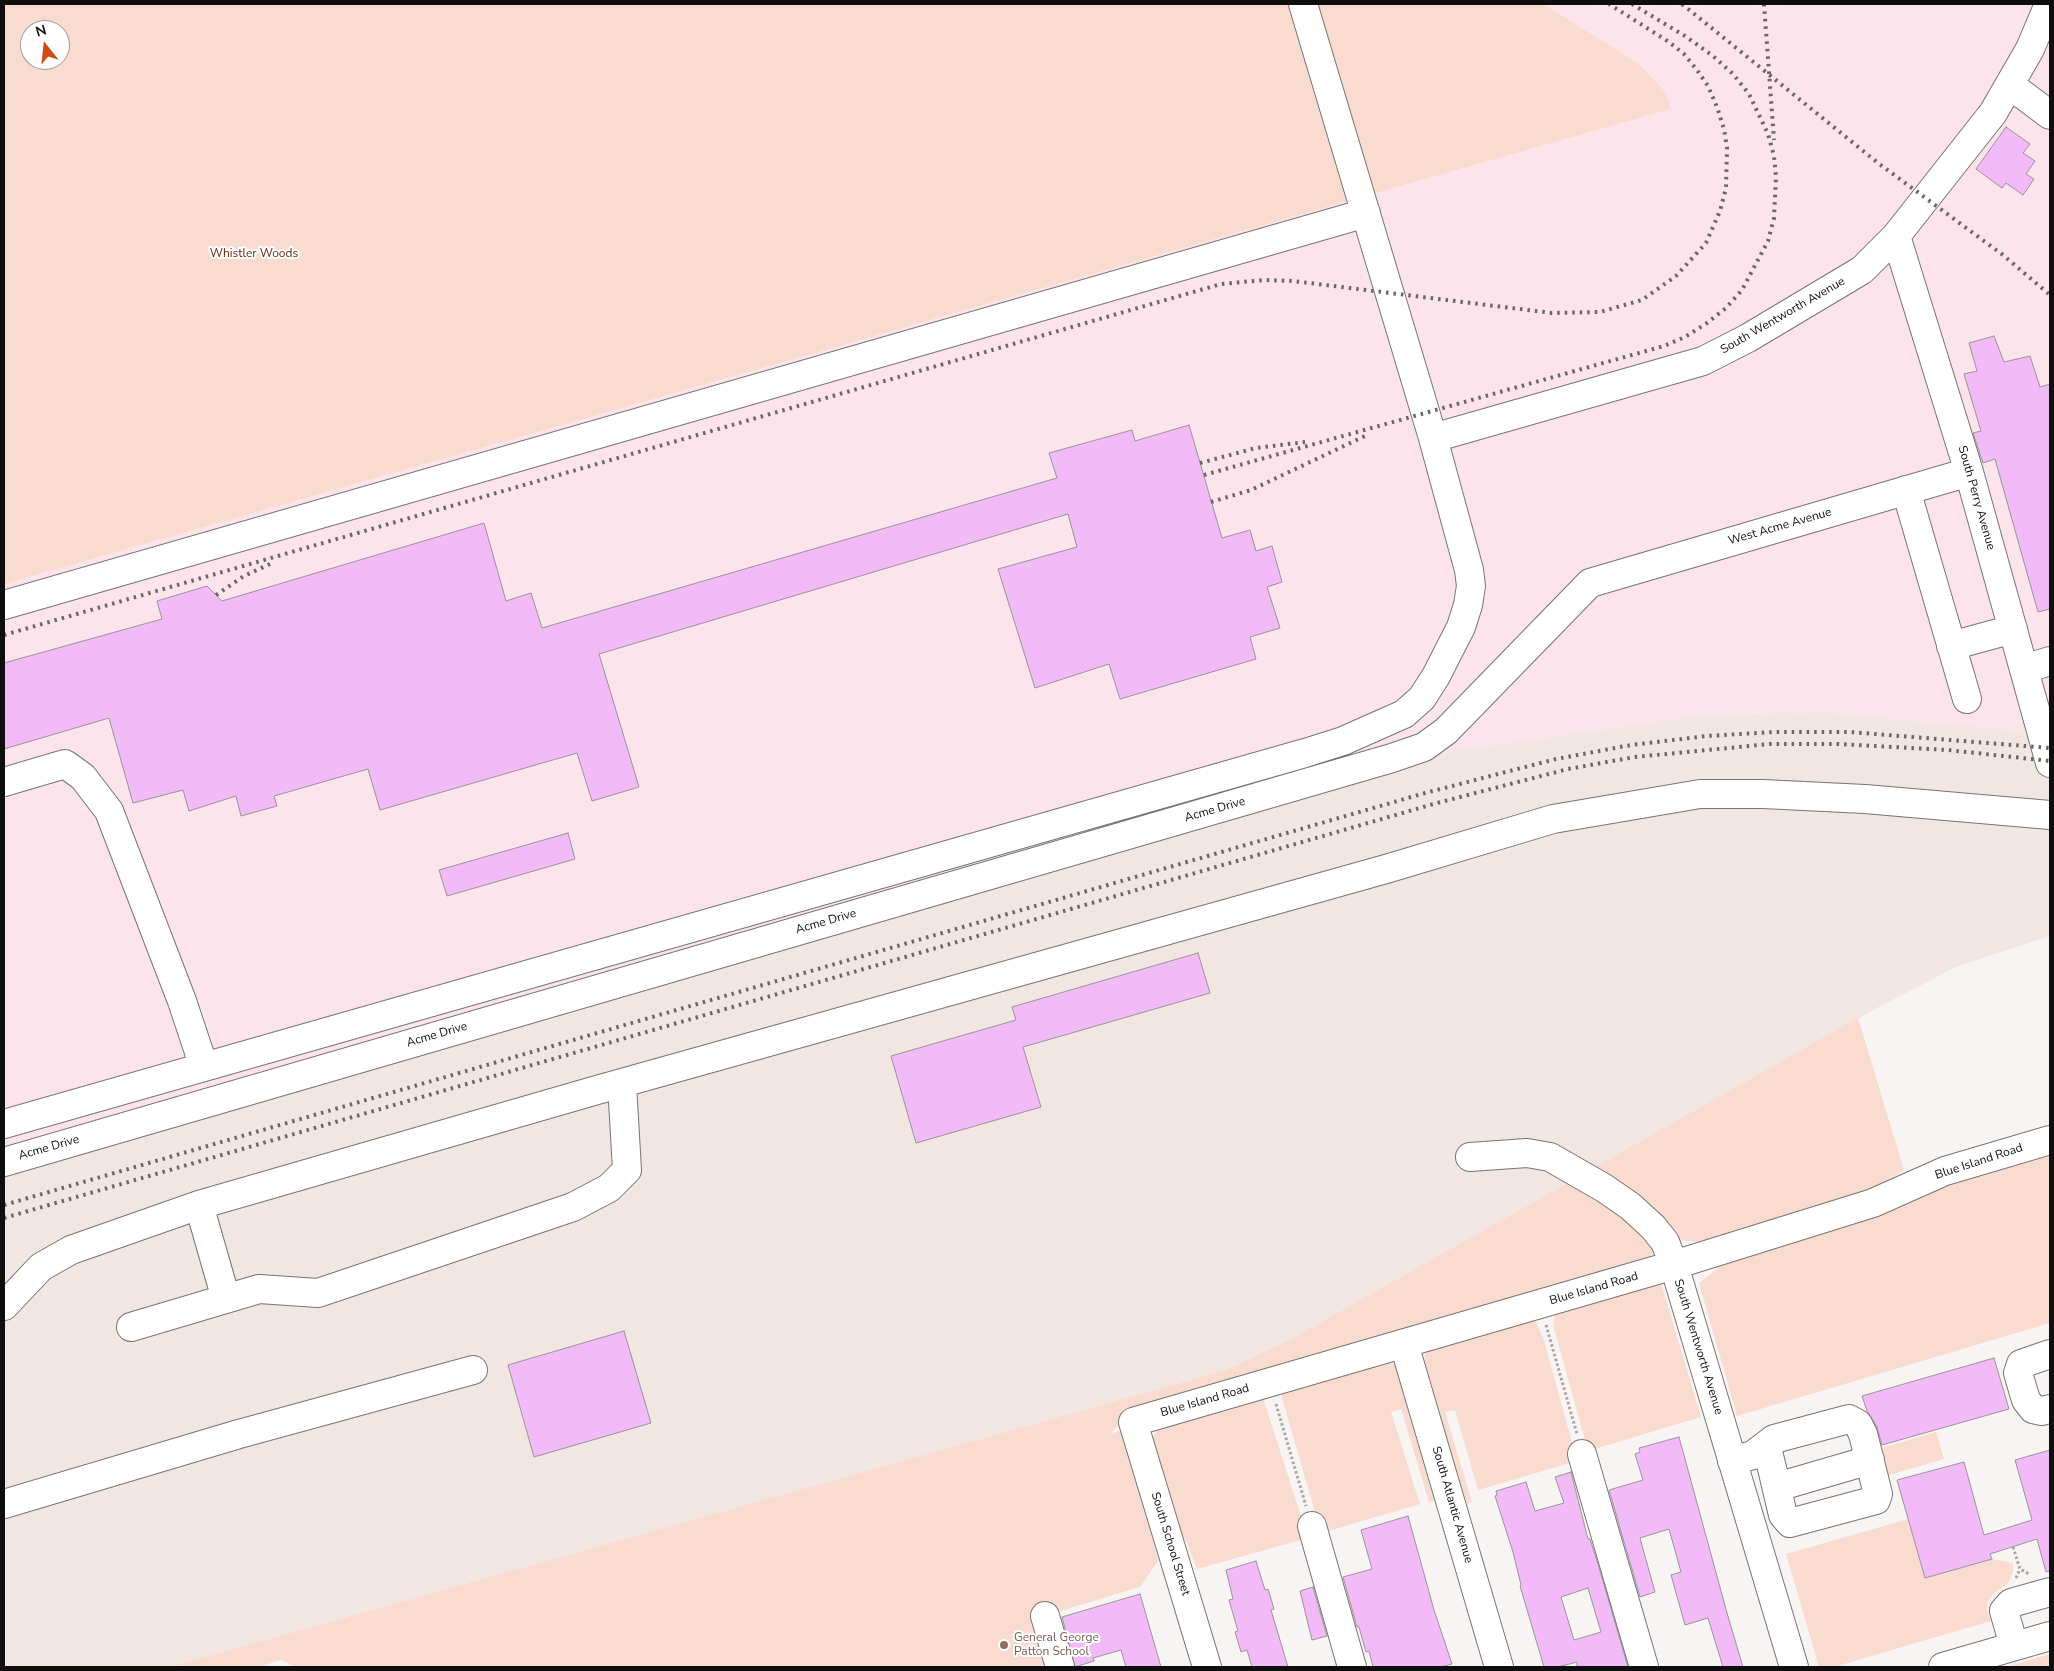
<!DOCTYPE html>
<style>
body{margin:0}
#map{position:relative;width:2054px;height:1671px;overflow:hidden;background:#f8f4f3;font-family:"Nunito Sans",sans-serif}
canvas{display:block}
.frame{position:absolute;inset:0;border:5px solid #0f0e0e;pointer-events:none}
.north{position:absolute;left:20px;top:20px;width:50px;height:50px;box-sizing:border-box;background:#fff;border:1px solid #9f9f9f;border-radius:50%;rotate:344deg;font-size:14px;font-weight:700;line-height:20px;text-align:center;color:#0f0e0e}
.north::after{content:'';display:block;margin:auto;width:18px;height:22px;background:#d14b13;clip-path:polygon(50% 0,100% 100%,50% 72%,0 100%)}
</style>
<div id="map">
<canvas width="2054" height="1671"></canvas>
<div class="frame"></div>
<div class="north">N</div>
</div>
<script>
const context = document.querySelector('canvas').getContext('2d');
context.lineJoin = 'round';
function fill(path, color) { context.fillStyle = color; context.fill(path, 'evenodd'); }
const poly = rows => new Path2D(rows.map(r => 'M' + r).join(''));
function strokePath(path, color, width, dash) { context.strokeStyle = color; context.lineWidth = width; context.lineCap = dash ? 'butt' : 'round'; context.setLineDash(dash || []); context.stroke(path); }
function drawText(font, color, halo, rows, align = 'center') {
  context.font = font + ' "Nunito Sans",sans-serif'; context.lineWidth = 4; context.setLineDash([]); context.textBaseline = 'middle'; context.strokeStyle = halo; context.fillStyle = color; for (const [text, x, y, turn = 0] of rows) {
    context.save(); context.translate(x, y); context.rotate((+turn || 0) * Math.PI / 180); context.textAlign = isNaN(turn) ? turn : align; if (halo) context.strokeText(text, 0, 0); context.fillText(text, 0, 0); context.restore();
  }
}
const built = poly([
 [1823,712,2050,733,2050,936,1956,967,1875,1009,1390,1284,1295,1337,1226,1370,169,1667,4,1667,4,1169,1452,751,1697,715]
]);
const industrial = poly([
 [1544,4,2050,4,2050,733,1823,712,1697,715,1452,751,4,1169,4,584,1671,109,1639,64]
]);
const green = poly([
 [4,4,1544,4,1639,64,1664,91,1671,109,4,584],
 [30,30,60,30,60,60,30,60],
 [1858,1018,1904,1170,1872,1194,1713,1243,1679,1240,1663,1219,1592,1169],
 [2050,1152,2050,1323,1737,1416,1699,1283,1724,1264,1901,1206,1962,1180],
 [1573,1180,1621,1213,1653,1250,1650,1262,1122,1422,1110,1434,1142,1423,1132,1460,1158,1561,1140,1587,1040,1617,1054,1667,295,1667,281,1660,258,1667,169,1667,1226,1370,1295,1337],
 [1657,1280,1662,1286,1701,1417,1588,1451,1553,1325,1556,1309],
 [1525,1318,1536,1322,1544,1340,1577,1461,1478,1490,1455,1410,1445,1412,1472,1502,1467,1504,1423,1363,1427,1351],
 [1384,1363,1396,1364,1435,1501,1429,1502,1401,1409,1391,1412,1420,1504,1321,1533,1280,1391],
 [1263,1398,1308,1538,1197,1569,1187,1543,1177,1527,1150,1440,1163,1424],
 [1936,1432,1944,1459,1886,1476,1878,1449],
 [1908,1519,1925,1578,1992,1559,2013,1563,2013,1572,2009,1582,1993,1594,1988,1602,1987,1609,1991,1621,1834,1667,1819,1667,1786,1554],
 [2050,1654,2050,1667,2006,1667]
]);
const building = poly([
 [2006,127,2030,144,2023,153,2035,161,2026,174,2034,179,2023,195,2006,183,2002,188,1976,169,2006,127],
 [1994,336,2004,362,2030,356,2040,387,2050,384,2050,609,2038,612,1995,459,1983,463,1973,433,1981,431,1964,374,1977,371,1969,343,1994,336],
 [1189,425,1222,538,1250,530,1256,551,1272,546,1282,582,1267,587,1280,628,1250,637,1256,659,1120,699,1109,664,1035,688,998,569,1077,547,1068,514,599,654,639,787,592,801,577,753,380,810,368,769,274,796,277,806,241,816,236,796,189,811,183,790,133,803,109,718,4,749,4,663,162,619,157,601,207,586,222,601,484,523,506,601,531,593,542,628,1057,478,1049,453,1132,430,1135,441,1189,425],
 [568,833,575,859,447,896,439,870,568,833],
 [1198,953,1210,993,1023,1047,1041,1107,916,1143,891,1056,1016,1020,1012,1007,1198,953],
 [624,1331,651,1423,534,1457,508,1365,624,1331],
 [1994,1358,2009,1409,1882,1445,1877,1427,1867,1411,1862,1396,1994,1358],
 [1679,1437,1727,1613,1743,1667,1723,1667,1708,1618,1685,1625,1671,1575,1681,1572,1669,1529,1640,1538,1655,1592,1640,1597,1609,1490,1643,1480,1635,1454,1640,1452,1639,1448,1679,1437],
 [2050,1450,2050,1571,2046,1572,2037,1539,1990,1554,1992,1559,1925,1578,1897,1480,1964,1462,1984,1535,2032,1520,2015,1460,2050,1450],
 [1571,1472,1588,1539,1590,1539,1598,1564,1628,1667,1577,1667,1577,1662,1558,1667,1544,1667,1520,1586,1521,1585,1513,1552,1495,1496,1497,1495,1496,1491,1526,1482,1535,1511,1564,1503,1555,1477,1571,1472],
 [1588,1588,1601,1632,1574,1640,1561,1597,1588,1588],
 [1408,1516,1434,1610,1452,1664,1440,1667,1373,1667,1369,1651,1366,1652,1359,1627,1357,1627,1343,1577,1372,1569,1361,1530,1408,1516],
 [1256,1561,1265,1590,1268,1589,1274,1609,1271,1610,1288,1667,1252,1667,1247,1650,1241,1652,1235,1632,1238,1631,1229,1600,1233,1599,1226,1570,1256,1561],
 [1313,1587,1327,1636,1312,1640,1300,1591,1313,1587],
 [1140,1594,1161,1667,1126,1667,1121,1650,1093,1658,1094,1661,1075,1667,1062,1617,1140,1594]
]);
const path = poly([
 [1546,1325,1577,1434],
 [1276,1404,1306,1506],
 [2013,1547,2020,1569,2029,1574],
 [2016,1578,2020,1569]
]);
const minor = poly([
 [1303,4,1433,438],
 [2010,85,2050,115],
 [1896,236,1969,472,2050,763],
 [1906,490,1967,699],
 [4,605,1366,213],
 [1951,646,2013,629],
 [2024,669,2050,661],
 [4,782,65,764,83,777,109,811,182,1001,204,1067],
 [4,1124,1305,753,1343,741,1404,714,1422,698,1436,676,1461,627,1468,605,1471,586,1469,570,1433,438,1703,361,1748,338,1862,270,1896,236,1993,113,2030,49,2049,4],
 [1470,1157,1527,1153,1550,1157,1604,1188,1630,1206,1653,1227,1665,1242,1674,1265,1794,1667],
 [4,1162,1392,758,1424,747,1446,731,1590,583,1969,472],
 [199,1205,226,1299],
 [4,1306,41,1267,71,1250,199,1205,597,1090,1386,869,1553,819,1700,794,1763,794,1865,799,2050,815],
 [131,1327,259,1289,318,1293,573,1207,609,1188,627,1170,622,1084],
 [1404,1344,1499,1667],
 [2050,1354,2021,1364,2018,1373,2026,1400,2033,1409,2042,1411,2050,1409],
 [1582,1454,1644,1667],
 [1732,1461,1753,1455,1774,1439,1849,1419,1858,1424,1863,1434,1878,1494,1876,1500,1790,1523,1783,1515,1767,1447],
 [1777,1487,1870,1460],
 [4,1504,239,1434,473,1370],
 [1312,1526,1352,1667],
 [1045,1616,1060,1667],
 [2014,1646,2004,1611,2011,1603,2050,1592],
 [1207,1667,1133,1422,1674,1265,1873,1203,1945,1171,2050,1140],
 [1943,1667,2050,1636]
]);
const rail = poly([
 [1682,4,1878,163,2003,255,2050,295],
 [1764,4,1774,140],
 [1200,463,1256,448,1305,442],
 [1204,475,1664,346,1685,337,1707,323,1726,308,1742,290,1768,241,1774,218,1776,177,1774,156,1768,134,1749,94,1733,74,1713,56,1685,36,1632,4],
 [1211,502,1251,490,1365,436],
 [216,595,244,576,270,564],
 [4,635,1221,284,1264,280,1293,281,1552,313,1600,312,1642,300,1676,276,1706,243,1720,211,1726,188,1727,148,1724,129,1717,107,1708,86,1697,70,1684,54,1669,42,1609,4],
 [4,1205,1425,793,1556,759,1631,745,1707,736,1774,732,1850,732,2050,748],
 [4,1218,1437,803,1568,769,1635,757,1770,744,1838,744,1948,750,2050,761]
]);
const markers = [
 [1004,1645,5,"#8d6e63"]
];
const parkNames = [
 ["Whistler Woods",254,254]
];
const streetNames = [
 ["South Wentworth Avenue",1783,316,-30],
 ["South Perry Avenue",1976,498,74],
 ["West Acme Avenue",1780,527,-16],
 ["Acme Drive",1215,810,-16],
 ["Acme Drive",826,922,-16],
 ["Acme Drive",437,1035,-16],
 ["Acme Drive",49,1148,-16],
 ["Blue Island Road",1979,1162,-18],
 ["Blue Island Road",1594,1289,-16],
 ["South Wentworth Avenue",1698,1347,73],
 ["Blue Island Road",1205,1401,-16],
 ["South Atlantic Avenue",1452,1505,74],
 ["South School Street",1170,1544,73]
];
const educationNames = [
 ["General George",1014,1638],
 ["Patton School",1014,1652]
];
fill(built, '#f1e6e2');
fill(industrial, '#fde3eb');
fill(green, '#f9dbd0');
fill(building, '#f3baf8');
strokePath(building, '#979597', 1);
strokePath(minor, '#777473', 30);
strokePath(path, '#a8a5a4', 3, [2.5, 2.5]);
strokePath(minor, '#fff', 28);
strokePath(rail, '#696766', 4, [2.5, 5]);
for (const [x, y, r, color] of markers) { const dot = new Path2D(); dot.arc(x, y, r, 0, 2 * Math.PI); context.fillStyle = color; context.fill(dot); strokePath(dot, '#fff', 2); }
drawText('12px', '#682a12', '#fff', parkNames);
drawText('12px', '#0f0e0e', '#fff', streetNames);
drawText('12px', '#785e54', '#fff', educationNames, 'left');
</script>
